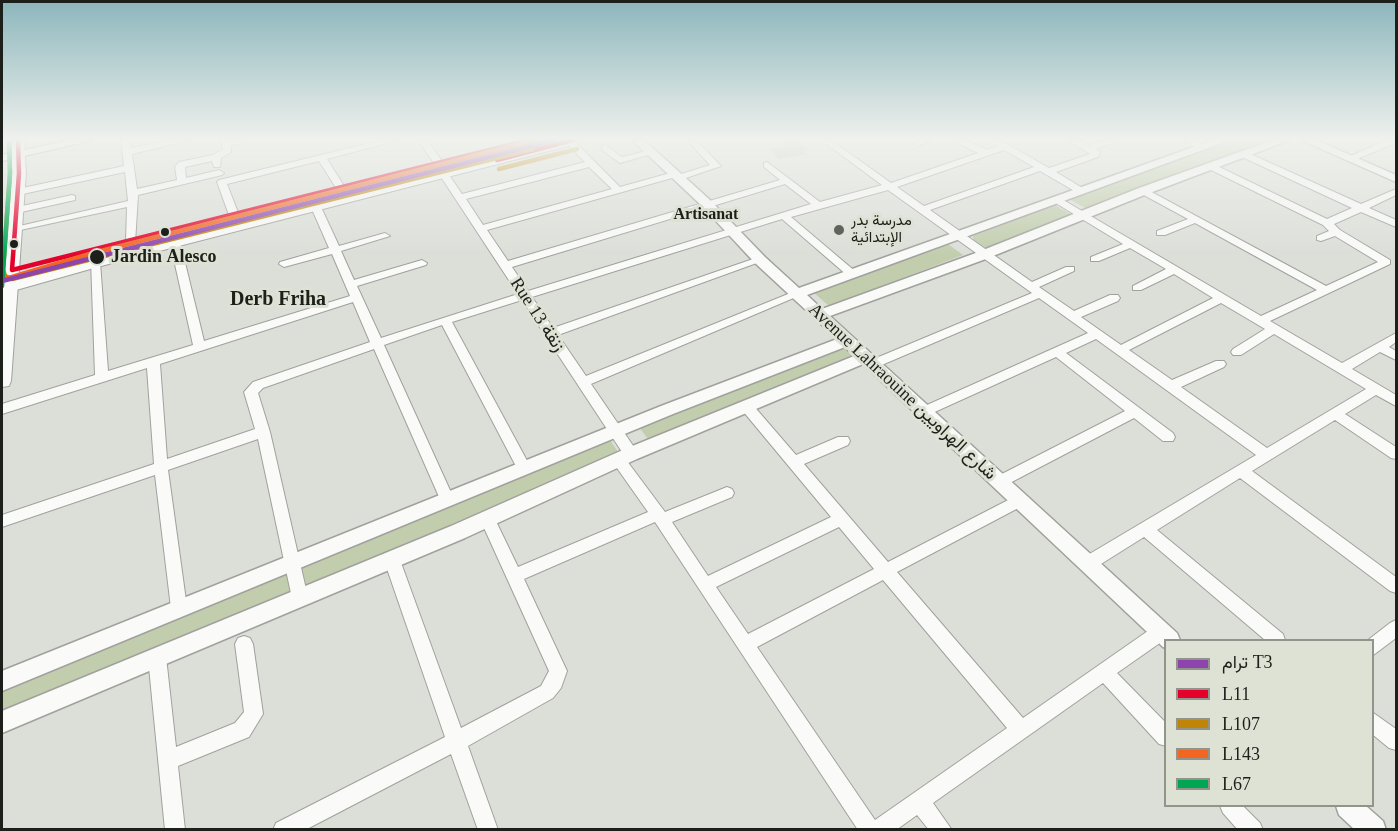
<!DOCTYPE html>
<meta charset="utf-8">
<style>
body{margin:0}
#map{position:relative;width:1398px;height:831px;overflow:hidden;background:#dcdfd8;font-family:"Times New Roman",Vazirmatn,serif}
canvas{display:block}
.frame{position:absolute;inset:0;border:3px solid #1d1f1b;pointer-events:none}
.legend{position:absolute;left:1164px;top:639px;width:210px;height:168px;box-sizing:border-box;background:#dde2d5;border:2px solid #90948b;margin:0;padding:8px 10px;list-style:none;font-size:18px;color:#1d1f1b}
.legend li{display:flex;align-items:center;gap:12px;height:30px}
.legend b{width:30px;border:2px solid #90948b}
</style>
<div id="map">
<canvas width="1398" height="831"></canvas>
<div class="frame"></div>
<ul class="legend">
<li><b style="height:8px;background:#8e44ad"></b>ترام T3</li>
<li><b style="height:8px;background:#e4002b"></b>L11</li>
<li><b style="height:8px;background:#c08407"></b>L107</li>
<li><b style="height:8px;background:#f26522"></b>L143</li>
<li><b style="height:8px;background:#00a651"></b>L67</li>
</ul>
</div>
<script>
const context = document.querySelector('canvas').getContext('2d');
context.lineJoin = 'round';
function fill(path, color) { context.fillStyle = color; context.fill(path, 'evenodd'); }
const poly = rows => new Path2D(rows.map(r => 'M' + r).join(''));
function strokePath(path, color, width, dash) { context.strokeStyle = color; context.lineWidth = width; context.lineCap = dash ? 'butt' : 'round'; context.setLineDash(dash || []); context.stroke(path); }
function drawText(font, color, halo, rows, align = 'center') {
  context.font = font + ' "Times New Roman",Vazirmatn,serif'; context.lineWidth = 6; context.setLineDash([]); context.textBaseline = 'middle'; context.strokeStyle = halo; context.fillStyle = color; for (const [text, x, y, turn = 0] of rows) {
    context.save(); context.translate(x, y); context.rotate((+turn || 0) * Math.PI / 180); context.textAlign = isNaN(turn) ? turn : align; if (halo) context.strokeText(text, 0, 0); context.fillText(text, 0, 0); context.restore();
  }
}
const green = poly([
 [1234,140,1274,140,1087,209,1067,198],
 [1055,205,1074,216,990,248,980,246,973,239,973,236],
 [948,244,963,255,829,306,813,292],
 [846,346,856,354,648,439,639,427],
 [610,440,618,452,458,532,2,722,2,681,447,499]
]);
const building = poly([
 [780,140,799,140,808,150,803,151,807,154,779,159,769,149,786,146]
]);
const minor = poly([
 [121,140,130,140,131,148,170,140,190,140,132,154,137,189,177,180,175,167,179,162,213,155,223,149,221,140,249,140,231,146,231,152,221,158,220,167,214,167,212,161,185,167,186,178,219,170,224,173,222,175,138,195,135,243,131,244,126,241,127,207,11,232,11,228,128,201,125,172,18,195,13,192,18,189,124,166,121,140],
 [382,140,399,140,327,159,346,189,344,191,338,191,319,161,227,184,239,215,234,218,229,215,217,182,219,180,382,140],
 [418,140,427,140,444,164,442,166,436,166,418,140],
 [567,140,573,140,620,187,674,172,678,175,710,165,687,140,696,140,721,166,680,180,672,178,487,230,508,261,780,180,764,167,764,163,767,162,820,202,882,185,821,140,831,140,891,183,978,153,952,140,965,140,987,150,997,146,989,140,1000,140,1049,168,1090,154,1068,140,1080,140,1089,145,1105,140,1119,140,1096,149,1100,152,1098,157,1056,172,1084,189,1084,193,1078,193,1040,171,930,210,1032,282,1066,267,1074,267,1074,271,1039,287,1074,311,1110,295,1118,295,1120,298,1118,301,1081,317,1121,345,1213,298,1174,274,1141,290,1133,290,1133,286,1166,269,1130,248,1099,261,1091,261,1091,257,1123,244,1054,202,1054,198,1060,198,1261,316,1317,290,1195,223,1165,235,1157,235,1157,231,1188,219,1140,193,1140,189,1146,189,1326,286,1378,262,1335,236,1321,241,1317,240,1317,236,1329,231,1323,225,1207,168,1207,164,1213,164,1327,219,1352,208,1240,156,1240,152,1246,152,1361,204,1396,189,1396,195,1369,208,1396,220,1396,227,1361,212,1334,224,1340,230,1390,260,1390,264,1270,321,1342,363,1396,333,1396,342,1389,347,1396,351,1396,360,1380,352,1352,369,1396,395,1396,406,1376,395,1345,414,1396,447,1396,459,1391,458,1335,420,1252,471,1396,577,1396,593,1390,591,1240,478,1157,530,1283,634,1285,640,1265,640,1144,537,1093,569,1087,571,1081,569,1079,564,1081,559,1256,455,1096,339,1066,353,1173,433,1175,437,1173,441,1163,441,1134,418,1004,486,994,486,992,482,994,478,1125,411,1056,357,928,415,918,415,916,412,918,409,1088,333,1039,298,877,367,869,367,867,364,869,361,1032,293,888,190,791,217,856,272,856,276,848,276,782,219,532,297,553,328,756,258,764,258,765,260,558,335,586,376,793,292,801,292,803,294,591,384,636,450,638,454,636,458,626,458,522,300,452,322,531,468,529,472,519,472,442,325,384,345,454,499,452,503,447,505,442,503,440,499,374,349,263,388,258,393,270,432,308,598,306,603,300,605,294,603,292,598,258,439,168,470,187,608,185,613,179,615,173,613,171,608,155,475,2,527,2,515,154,464,147,368,2,414,2,404,95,375,91,260,95,259,100,262,108,371,193,345,170,242,171,240,179,240,180,242,204,341,350,296,332,254,284,267,279,264,280,262,329,248,311,207,312,205,320,205,339,246,385,233,390,236,341,251,354,280,422,260,427,263,426,265,357,286,381,338,518,294,439,174,441,172,447,172,462,194,585,162,567,144,567,140],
 [1004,150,1034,167,924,206,897,187,1004,150],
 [589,167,612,189,483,225,466,199,589,167],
 [785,184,811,204,528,291,512,267,785,184],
 [353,302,370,342,253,382,244,392,255,429,167,459,160,364,353,302],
 [1221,303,1265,329,1233,349,1231,352,1233,355,1241,355,1274,334,1366,389,1267,448,1181,387,1224,367,1226,364,1224,361,1216,361,1172,380,1129,350,1221,303],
 [917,140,930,140,919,146,915,143,917,140],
 [1184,140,1196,140,1208,148,1200,150,1184,140],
 [1386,140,1396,140,1396,143,1352,161,1344,159,1386,140],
 [605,145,622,157,650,150,655,153,620,163,602,150,602,146,605,145],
 [72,195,75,196,75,200,17,213,12,210,13,208,72,195],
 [747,402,752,404,796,455,838,437,848,437,850,441,848,445,804,464,888,562,1014,497,1019,495,1024,497,1026,501,1024,505,897,572,1023,718,1155,626,1161,624,1167,626,1170,632,1167,638,1117,673,1166,723,1166,746,1159,744,1103,683,933,803,952,830,929,830,917,815,896,830,858,830,655,522,524,579,567,671,561,688,553,698,468,746,498,830,478,830,451,754,305,830,273,830,276,823,445,737,384,560,386,555,392,553,398,555,400,560,461,728,541,686,549,671,480,519,483,515,488,513,493,515,518,567,648,512,612,461,614,457,619,456,624,457,665,512,722,489,727,487,732,489,734,493,732,497,672,522,708,576,831,517,742,410,740,407,742,404,747,402],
 [839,527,874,569,748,634,716,587,839,527],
 [883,580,1007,728,875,820,757,647,883,580],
 [1396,620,1396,638,1372,656,1372,640,1368,640,1390,623,1396,620],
 [244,636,250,638,253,644,263,714,249,737,178,766,185,830,165,830,148,657,151,651,157,649,163,651,166,657,176,747,235,723,244,712,235,644,238,638,244,636],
 [1372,712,1396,729,1396,750,1389,748,1372,734,1372,712],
 [1220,806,1243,806,1260,823,1263,830,1238,830,1223,813,1220,806]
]);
const tertiary = poly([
 [70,140,93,140,2,161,2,155,70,140],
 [632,140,644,140,710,200,765,257,799,288,1213,140,1230,140,807,295,822,309,973,254,1139,188,1273,140,1290,140,1147,194,983,260,830,316,1177,633,1180,640,1166,640,1166,648,1163,647,863,364,637,459,465,538,2,733,2,711,451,526,625,449,854,356,845,347,673,414,2,691,2,671,661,406,837,339,755,263,702,206,632,140],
 [1301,140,1316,140,1396,175,1396,182,1301,140],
 [1336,806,1366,806,1383,821,1386,830,1355,830,1339,815,1336,806]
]);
const secondary = poly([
 [12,140,24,140,26,173,11,381,9,386,2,387,2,295,12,173,12,140]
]);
const primary = poly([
 [557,140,582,140,580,143,101,266,2,294,2,284,89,258,557,140]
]);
const bus1 = poly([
 [18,140,19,173,12,270,529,140],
 [497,160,573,140]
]);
const bus2 = poly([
 [9,140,10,173,3,270,5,276,12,279,533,149],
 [499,169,577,149]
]);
const bus3 = poly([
 [2,280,93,253,537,140]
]);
const bus4 = poly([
 [2,286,10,173,9,140]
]);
const tram1 = poly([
 [2,281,555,140]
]);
const markers = [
 [839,230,6,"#60625d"],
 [165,232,5,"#1d1f1b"],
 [14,244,5,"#1d1f1b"],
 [97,257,8,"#1d1f1b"]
];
const farPoinames = [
 ["مدرسة بدر",851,221],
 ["الإبتدائية",851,238]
];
const farNeighbourhoodnames = [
 ["Artisanat",706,215]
];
const stopNames = [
 ["Jardin Alesco",111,257]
];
const streetNames = [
 ["Rue 13 زنقة",537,315,57],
 ["Avenue Lahraouine شارع الهراويين",902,392,43]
];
const neighbourhoodNames = [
 ["Derb Friha",278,300]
];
fill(green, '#c1cdad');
fill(building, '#c4c7c1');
strokePath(minor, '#a0a19d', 2);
strokePath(tertiary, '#a0a19d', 3);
strokePath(secondary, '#a0a19d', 2);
strokePath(primary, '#a0a19d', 2);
fill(minor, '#fafaf9');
fill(tertiary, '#fafaf9');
fill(secondary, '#fafaf9');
fill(primary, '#fafaf9');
strokePath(bus1, '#e4002b', 4.5);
strokePath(bus2, '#c08407', 4.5);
strokePath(bus3, '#f26522', 4.5);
strokePath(bus4, '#00a651', 4.5);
strokePath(tram1, '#8e44ad', 4.5);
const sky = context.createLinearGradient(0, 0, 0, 257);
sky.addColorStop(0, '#8cb6bc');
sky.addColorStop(0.54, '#eff1ed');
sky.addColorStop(1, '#eff1ed00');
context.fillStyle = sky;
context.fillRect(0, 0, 1398, 257);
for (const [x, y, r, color] of markers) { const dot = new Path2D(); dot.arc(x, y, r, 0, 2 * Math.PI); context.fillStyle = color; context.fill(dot); strokePath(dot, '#dde2d5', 2); }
drawText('15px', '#1d1f1b', '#dde2d5', farPoinames, 'left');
drawText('bold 16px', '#1d1f1b', '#dde2d5', farNeighbourhoodnames);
drawText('bold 18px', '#1d1f1b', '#dde2d5', stopNames, 'left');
drawText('18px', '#1d1f1b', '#dde2d5', streetNames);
drawText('bold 20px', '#1d1f1b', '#dde2d5', neighbourhoodNames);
</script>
